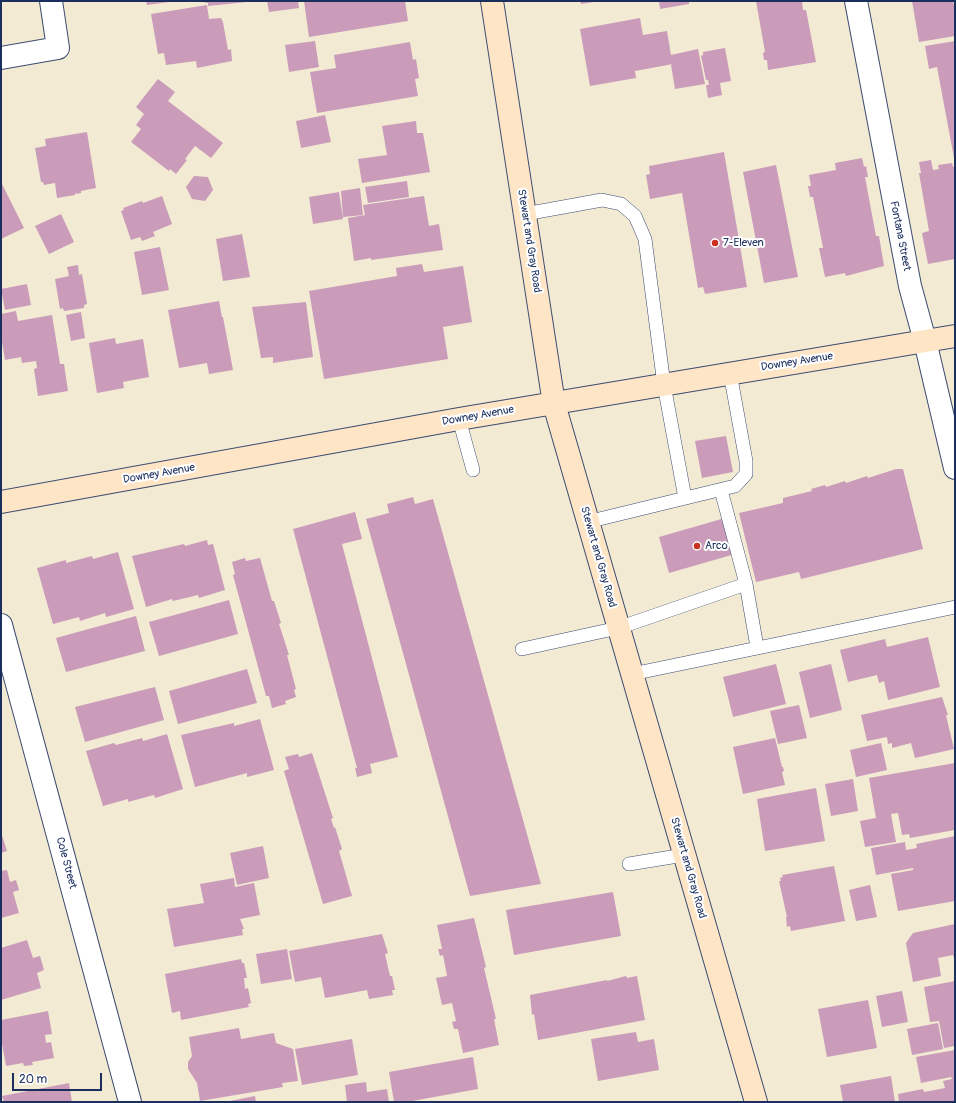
<!DOCTYPE html>
<style>
body{margin:0}
#map{position:relative;width:956px;height:1103px;overflow:hidden;background:#f2ead3;font-family:Pangolin,sans-serif}
canvas{display:block}
.frame{position:absolute;inset:0;border:2px solid #1b2f5e;pointer-events:none}
.scale{position:absolute;left:12px;top:1073px;width:90px;height:18px;box-sizing:border-box;border:2px solid #1b2f5e;border-top:0;padding-left:5px;font-size:12px;line-height:14px;white-space:nowrap;color:#1b2f5e;-webkit-text-stroke:3px #fff;paint-order:stroke}
</style>
<div id="map">
<canvas width="956" height="1103"></canvas>
<div class="frame"></div>
<div class="scale">20 m</div>
</div>
<script>
const context = document.querySelector('canvas').getContext('2d');
context.lineJoin = 'round';
function fill(path, color) { context.fillStyle = color; context.fill(path, 'evenodd'); }
const poly = rows => new Path2D(rows.map(r => 'M' + r).join(''));
function strokePath(path, color, width, dash) { context.strokeStyle = color; context.lineWidth = width; context.lineCap = dash ? 'butt' : 'round'; context.setLineDash(dash || []); context.stroke(path); }
function drawText(font, color, halo, rows, align = 'center') {
  context.font = font + ' Pangolin,sans-serif'; context.lineWidth = 4; context.setLineDash([]); context.textBaseline = 'middle'; context.strokeStyle = halo; context.fillStyle = color; for (const [text, x, y, turn = 0] of rows) {
    context.save(); context.translate(x, y); context.rotate((+turn || 0) * Math.PI / 180); context.textAlign = isNaN(turn) ? turn : align; if (halo) context.strokeText(text, 0, 0); context.fillText(text, 0, 0); context.restore();
  }
}
const building = poly([
 [146,1,169,1,169,2,147,5],
 [196,1,247,1,247,2,208,6,208,3],
 [267,1,298,1,299,8,269,12],
 [304,1,405,1,408,21,309,37],
 [580,1,594,1,594,2,581,4],
 [659,1,689,1,689,4,660,9],
 [756,1,802,1,803,10,806,10,816,62,768,70,767,60,764,60,763,53,765,52],
 [912,1,953,1,955,10,955,36,919,42],
 [207,5,209,19,221,18,223,22,228,50,231,49,232,61,197,68,196,61,166,65,164,53,158,54,151,14],
 [640,18,643,35,667,31,671,55,698,49,705,84,675,89,671,65,673,64,635,71,636,78,590,86,580,29],
 [315,41,319,67,289,72,285,45],
 [955,41,955,158,954,158,937,67,929,69,925,46],
 [410,42,413,60,416,59,419,78,415,79,418,96,317,113,310,72,336,68,334,55],
 [725,48,731,81,720,83,722,95,708,98,706,85,709,85,708,80,706,80,701,56,703,55,703,52],
 [158,79,175,92,168,101,223,143,211,158,195,146,185,159,187,160,176,174,170,169,169,171,131,142,141,129,136,125,144,114,136,107],
 [325,115,331,142,301,148,296,121],
 [416,121,417,133,423,133,430,172,362,183,358,159,387,155,382,126],
 [87,132,96,188,81,191,81,193,76,194,75,192,75,195,57,198,55,183,44,185,43,182,41,182,35,148,46,146,45,139],
 [724,152,747,287,705,294,703,287,698,288,682,193,650,199,646,175,650,174,649,166],
 [862,158,864,167,866,166,868,177,865,177,876,236,879,236,884,266,846,276,845,273,825,277,819,248,823,248,813,197,810,197,808,186,811,186,809,175,836,170,835,163],
 [931,160,933,170,939,169,938,165,952,163,953,167,955,167,955,259,928,264,922,233,929,231,919,173,921,173,919,162],
 [776,165,798,277,764,283,743,172],
 [194,176,208,177,213,190,205,201,192,199,186,187],
 [407,181,409,197,368,203,365,187],
 [1,182,24,228,1,239],
 [360,188,363,215,343,217,341,191],
 [339,192,343,219,313,224,309,197],
 [162,196,172,224,153,232,155,236,142,241,140,237,131,240,121,211,124,210,123,208,142,201,143,203],
 [424,196,429,226,439,224,443,250,371,260,371,258,354,261,348,218,365,215,363,205],
 [61,214,74,242,49,254,35,226],
 [242,234,250,277,223,281,216,239],
 [160,247,169,290,142,295,134,252],
 [422,264,424,272,463,266,472,322,443,327,448,359,324,379,309,291,397,276,396,268],
 [78,265,79,275,82,274,87,304,84,305,84,308,64,311,63,308,60,309,55,279,69,276,67,267],
 [27,284,31,305,5,310,1,289],
 [219,301,222,317,223,317,233,370,209,374,207,363,179,368,168,310],
 [306,302,313,357,273,363,273,357,261,358,252,307],
 [16,311,18,321,52,315,60,364,64,364,68,391,38,396,34,369,37,368,36,361,22,363,21,357,5,360,1,336,1,314],
 [81,312,85,338,71,341,66,315],
 [115,338,116,344,143,339,149,377,123,382,124,388,97,393,89,343],
 [726,436,733,472,702,478,695,441],
 [896,469,903,469,923,549,801,579,799,572,756,582,739,513,783,503,783,498,812,491,811,489,825,485,826,487,845,481,846,483,867,476,868,478],
 [413,497,415,504,433,499,541,884,470,896,366,519,389,513,387,504],
 [355,512,362,539,342,544,398,757,370,764,372,773,357,777,355,768,357,768,293,529],
 [725,518,735,554,669,573,659,537],
 [207,540,208,545,213,544,225,590,199,598,198,595,173,601,172,599,146,607,132,556,184,544,185,546],
 [118,552,134,609,106,617,105,613,80,621,79,617,53,624,37,568,66,560,66,563,92,556,93,559],
 [245,558,246,561,260,558,272,601,274,601,281,623,279,624,289,655,287,655,296,689,294,690,296,697,285,701,286,704,272,708,269,696,266,696,233,575,235,574,232,562],
 [229,600,238,634,159,656,149,622],
 [136,616,145,651,66,672,56,638],
 [928,637,940,687,888,700,884,681,879,683,877,675,848,682,840,650,885,639,887,647],
 [776,664,786,704,733,717,723,677],
 [831,664,842,710,810,718,799,672],
 [247,669,257,703,178,724,169,691],
 [155,687,164,720,85,742,75,707],
 [942,697,948,715,946,715,954,749,915,758,911,743,892,748,892,743,888,744,887,737,867,741,861,715],
 [799,705,807,738,778,744,770,711],
 [260,719,274,770,247,777,247,773,195,787,181,735,234,723,234,726],
 [167,734,183,789,155,798,154,795,128,802,128,799,103,806,86,751,114,743,116,745,142,738,143,741],
 [775,738,782,767,783,767,784,771,782,772,785,785,743,794,733,747],
 [881,743,887,770,856,777,850,750],
 [312,753,333,818,331,819,334,828,335,827,342,849,339,851,352,896,323,904,284,771,289,769,285,757,298,754,299,757],
 [955,763,955,830,910,838,909,834,902,835,898,813,891,814,896,842,865,847,860,821,876,818,869,778],
 [853,779,858,811,831,816,825,784],
 [816,788,825,841,765,851,757,799],
 [1,832,7,851,1,853],
 [955,836,955,901,898,911,891,874,913,870,913,868,876,875,871,848,905,842,906,850,917,848,916,844],
 [263,846,269,878,237,885,230,853],
 [834,866,845,921,791,931,790,926,787,927,786,917,787,917,779,881,781,881,780,878,783,877,782,875],
 [7,870,10,882,16,880,19,890,13,892,19,913,1,918,1,871],
 [234,878,235,887,254,883,260,915,240,919,244,929,242,929,243,935,174,947,167,909,204,903,200,884],
 [870,885,877,917,856,921,849,890],
 [613,892,621,936,514,955,506,910],
 [474,918,486,967,484,968,496,1019,494,1019,499,1045,463,1053,458,1029,454,1029,452,1022,456,1021,452,1003,442,1005,436,978,447,976,443,955,440,956,438,949,442,949,437,925],
 [955,924,955,962,953,955,938,958,941,976,913,982,906,943,913,933],
 [382,934,388,953,385,954,390,976,392,976,395,990,392,990,393,995,369,999,367,990,325,998,321,977,295,982,289,951],
 [27,940,33,958,40,956,44,970,37,973,41,988,1,1000,1,948],
 [287,949,292,979,261,984,256,954],
 [241,959,242,963,244,963,247,978,244,978,245,989,248,988,251,1003,248,1004,249,1007,181,1020,180,1011,172,1013,165,974],
 [626,976,627,978,637,976,645,1020,538,1040,534,1014,532,1015,530,995,607,980,607,981],
 [955,981,955,1046,944,1048,939,1021,930,1022,924,987],
 [902,991,908,1022,882,1027,876,996],
 [868,1000,877,1048,827,1057,818,1009],
 [48,1011,52,1034,45,1035,46,1043,51,1042,54,1058,32,1062,33,1065,24,1066,23,1063,6,1066,1,1038,1,1020],
 [938,1023,943,1049,912,1055,907,1029],
 [239,1028,241,1039,274,1033,276,1043,293,1049,298,1081,282,1083,283,1087,200,1101,197,1083,188,1069,188,1062,192,1056,189,1037],
 [636,1032,638,1042,654,1039,659,1070,598,1081,591,1039],
 [352,1039,358,1075,302,1085,295,1049],
 [955,1050,955,1102,899,1102,898,1094,923,1089,924,1092,945,1088,943,1081,952,1079,951,1077,921,1083,916,1057],
 [473,1057,478,1089,407,1102,394,1102,389,1072],
 [891,1076,895,1102,843,1102,840,1085],
 [366,1082,367,1092,387,1089,389,1102,347,1102,345,1085],
 [69,1083,72,1102,4,1102,2,1096],
 [255,1096,256,1102,230,1102,230,1101]
]);
const service = poly([
 [525,214,602,200,621,204,635,216,645,239,664,385,685,498],
 [459,419,473,470],
 [587,522,735,486,746,474,746,461,730,373],
 [746,584,757,647],
 [522,649,618,628,746,584,721,490],
 [632,674,955,607],
 [629,864,684,855]
]);
const minor = poly([
 [856,1,910,286,925,341,955,468],
 [1,58,58,48,51,1],
 [1,625,130,1102]
]);
const secondary = poly([
 [492,1,554,404,756,1102],
 [1,502,459,419,955,336]
]);
const markers = [
 [715,243,4,"#c8321e"],
 [697,546,4,"#c8321e"]
];
const streetNames = [
 ["Fontana Street",900,236,79],
 ["Stewart and Gray Road",529,241,81],
 ["Downey Avenue",797,362,-9],
 ["Downey Avenue",478,416,-10],
 ["Downey Avenue",159,474,-10],
 ["Stewart and Gray Road",598,557,74],
 ["Cole Street",66,863,75],
 ["Stewart and Gray Road",688,868,74]
];
const poiNames = [
 ["7-Eleven",723,243],
 ["Arco",705,546]
];
fill(building, '#ca9cba');
strokePath(service, '#3b4b70', 14);
strokePath(minor, '#3b4b70', 24);
strokePath(secondary, '#3b4b70', 24);
strokePath(service, '#fff', 13);
strokePath(minor, '#fff', 22);
strokePath(secondary, '#fee5c5', 22);
for (const [x, y, r, color] of markers) { const dot = new Path2D(); dot.arc(x, y, r, 0, 2 * Math.PI); context.fillStyle = color; context.fill(dot); strokePath(dot, '#fff', 1.5); }
drawText('11px', '#1b2f5e', '#fff', streetNames);
drawText('11px', '#1b2f5e', '#fff', poiNames, 'left');
</script>
